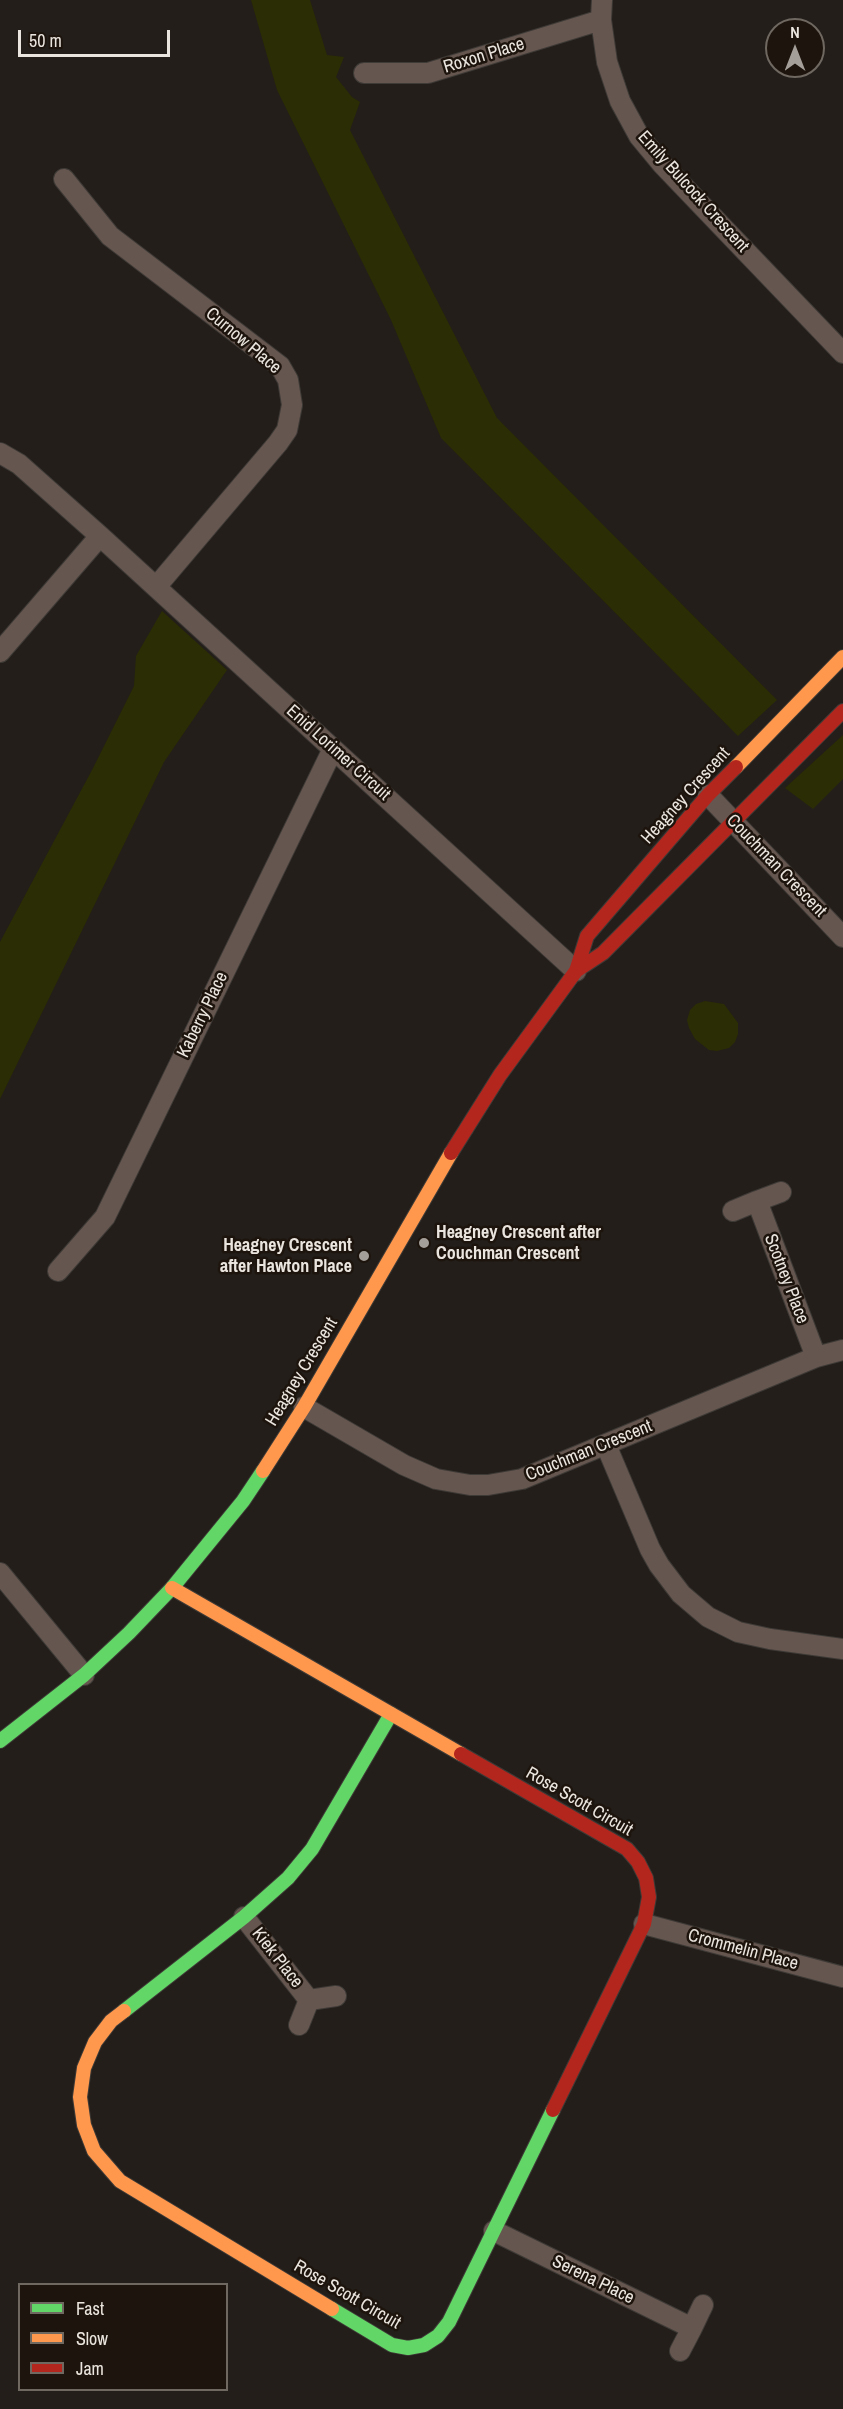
<!DOCTYPE html>
<style>
body{margin:0}
#map{position:relative;width:843px;height:2409px;overflow:hidden;background:#231e1a;font-family:"Archivo Narrow",sans-serif}
canvas{display:block}
.legend{position:absolute;left:18px;top:2283px;width:210px;height:108px;box-sizing:border-box;background:#1d150d;border:2px solid #6f6861;margin:0;padding:8px 10px;list-style:none;font-size:18px;color:#ebe5df}
.legend li{display:flex;align-items:center;gap:12px;height:30px}
.legend b{width:30px;border:2px solid #6f6861}
.north{position:absolute;left:765px;top:18px;width:60px;height:60px;box-sizing:border-box;background:#1d150d;border:2px solid #6f6861;border-radius:50%;rotate:0deg;font-size:16px;font-weight:700;line-height:24px;text-align:center;color:#ebe5df}
.north::after{content:'';display:block;margin:auto;width:21px;height:27px;background:#a59f9a;clip-path:polygon(50% 0,100% 100%,50% 72%,0 100%)}
.scale{position:absolute;left:18px;top:30px;width:152px;height:27px;box-sizing:border-box;border:3px solid #ebe5df;border-top:0;padding-left:8px;font-size:18px;line-height:21px;white-space:nowrap;color:#ebe5df;-webkit-text-stroke:4px #1d150d;paint-order:stroke}
</style>
<div id="map">
<canvas width="843" height="2409"></canvas>
<ul class="legend">
<li><b style="height:8px;background:#63d668"></b>Fast</li>
<li><b style="height:8px;background:#ff974d"></b>Slow</li>
<li><b style="height:8px;background:#b3261e"></b>Jam</li>
</ul>
<div class="north">N</div>
<div class="scale">50 m</div>
</div>
<script>
const context = document.querySelector('canvas').getContext('2d');
context.lineJoin = 'round';
function fill(path, color) { context.fillStyle = color; context.fill(path, 'evenodd'); }
const poly = rows => new Path2D(rows.map(r => 'M' + r).join(''));
function strokePath(path, color, width, dash) { context.strokeStyle = color; context.lineWidth = width; context.lineCap = dash ? 'butt' : 'round'; context.setLineDash(dash || []); context.stroke(path); }
function drawText(font, color, halo, rows, align = 'center') {
  context.font = font + ' "Archivo Narrow",sans-serif'; context.lineWidth = 5; context.setLineDash([]); context.textBaseline = 'middle'; context.strokeStyle = halo; context.fillStyle = color; for (const [text, x, y, turn = 0] of rows) {
    context.save(); context.translate(x, y); context.rotate((+turn || 0) * Math.PI / 180); context.textAlign = isNaN(turn) ? turn : align; if (halo) context.strokeText(text, 0, 0); context.fillText(text, 0, 0); context.restore();
  }
}
const green = poly([
 [251,0,310,0,327,55,344,57,336,77,352,97,360,102,350,130,497,418,777,700,738,736,441,438,391,320,277,90],
 [162,611,227,670,164,762,0,1099,0,942,92,770,134,686,136,656],
 [843,735,843,779,813,809,785,788],
 [705,1001,724,1004,738,1023,738,1034,735,1042,729,1048,717,1051,709,1050,695,1039,689,1028,687,1020,690,1010,696,1004]
]);
const street = poly([
 [602,0,601,20,607,62,620,101,639,136,663,165,843,353],
 [364,73,428,73,601,20],
 [64,179,110,236,280,366,288,380,292,405,287,430,278,443,156,587],
 [0,453,19,464,100,536,576,971],
 [0,652,100,536],
 [708,795,843,937],
 [781,1192,757,1201,816,1357],
 [733,1211,757,1201],
 [58,1271,105,1217,333,749],
 [304,1407,404,1465,436,1479,470,1485,488,1485,522,1479,816,1357,843,1350],
 [606,1445,650,1549,659,1565,681,1594,708,1617,738,1632,770,1639,843,1649],
 [0,1573,84,1675],
 [244,1917,309,2000,336,1996],
 [644,1924,843,1977],
 [299,2025,309,2000],
 [494,2231,692,2328,703,2305],
 [680,2351,692,2328]
]);
const fast = poly([
 [0,1741,84,1675,129,1633,172,1588,243,1501,263,1471],
 [124,2011,244,1917,288,1878,312,1849,391,1714],
 [332,2309,392,2345,408,2348,424,2345,438,2336,449,2322,553,2110]
]);
const slow = poly([
 [736,767,843,657],
 [263,1471,304,1407,451,1153],
 [172,1588,461,1754],
 [124,2011,111,2021,95,2042,84,2068,80,2097,84,2125,94,2151,120,2181,332,2309]
]);
const jam = poly([
 [576,971,603,953,843,711],
 [451,1153,500,1075,576,971,587,936,708,795,736,767],
 [461,1754,627,1849,638,1862,646,1878,649,1897,644,1924,553,2110]
]);
const markers = [
 [424,1243,6,"#a59f9a"],
 [364,1256,6,"#a59f9a"]
];
const streetNames = [
 ["Roxon Place",484,56,-17],
 ["Emily Bulcock Crescent",693,192,48],
 ["Curnow Place",243,341,40],
 ["Enid Lorimer Circuit",338,753,42],
 ["Heagney Crescent",686,796,-48],
 ["Couchman Crescent",776,866,46],
 ["Kaberry Place",203,1015,-64],
 ["Scotney Place",786,1279,69],
 ["Heagney Crescent",302,1372,-59],
 ["Couchman Crescent",589,1451,-22],
 ["Rose Scott Circuit",579,1802,30],
 ["Crommelin Place",743,1950,15],
 ["Kiek Place",277,1958,52],
 ["Serena Place",593,2280,26],
 ["Rose Scott Circuit",347,2295,30]
];
const poiNames = [
 ["Heagney Crescent after",436,1233],
 ["Couchman Crescent",436,1254],
 ["Heagney Crescent",352,1246,"right"],
 ["after Hawton Place",352,1267,"right"]
];
fill(green, '#2b2d04');
strokePath(street, '#3e3a36', 22);
strokePath(fast, '#3e3a36', 16);
strokePath(slow, '#3e3a36', 16);
strokePath(jam, '#3e3a36', 16);
strokePath(street, '#665650', 20);
strokePath(fast, '#63d668', 14);
strokePath(slow, '#ff974d', 14);
strokePath(jam, '#b3261e', 14);
for (const [x, y, r, color] of markers) { const dot = new Path2D(); dot.arc(x, y, r, 0, 2 * Math.PI); context.fillStyle = color; context.fill(dot); strokePath(dot, '#1d150d', 2); }
drawText('18px', '#ebe5df', '#1d150d', streetNames);
drawText('bold 18px', '#ebe5df', '#1d150d', poiNames, 'left');
</script>
